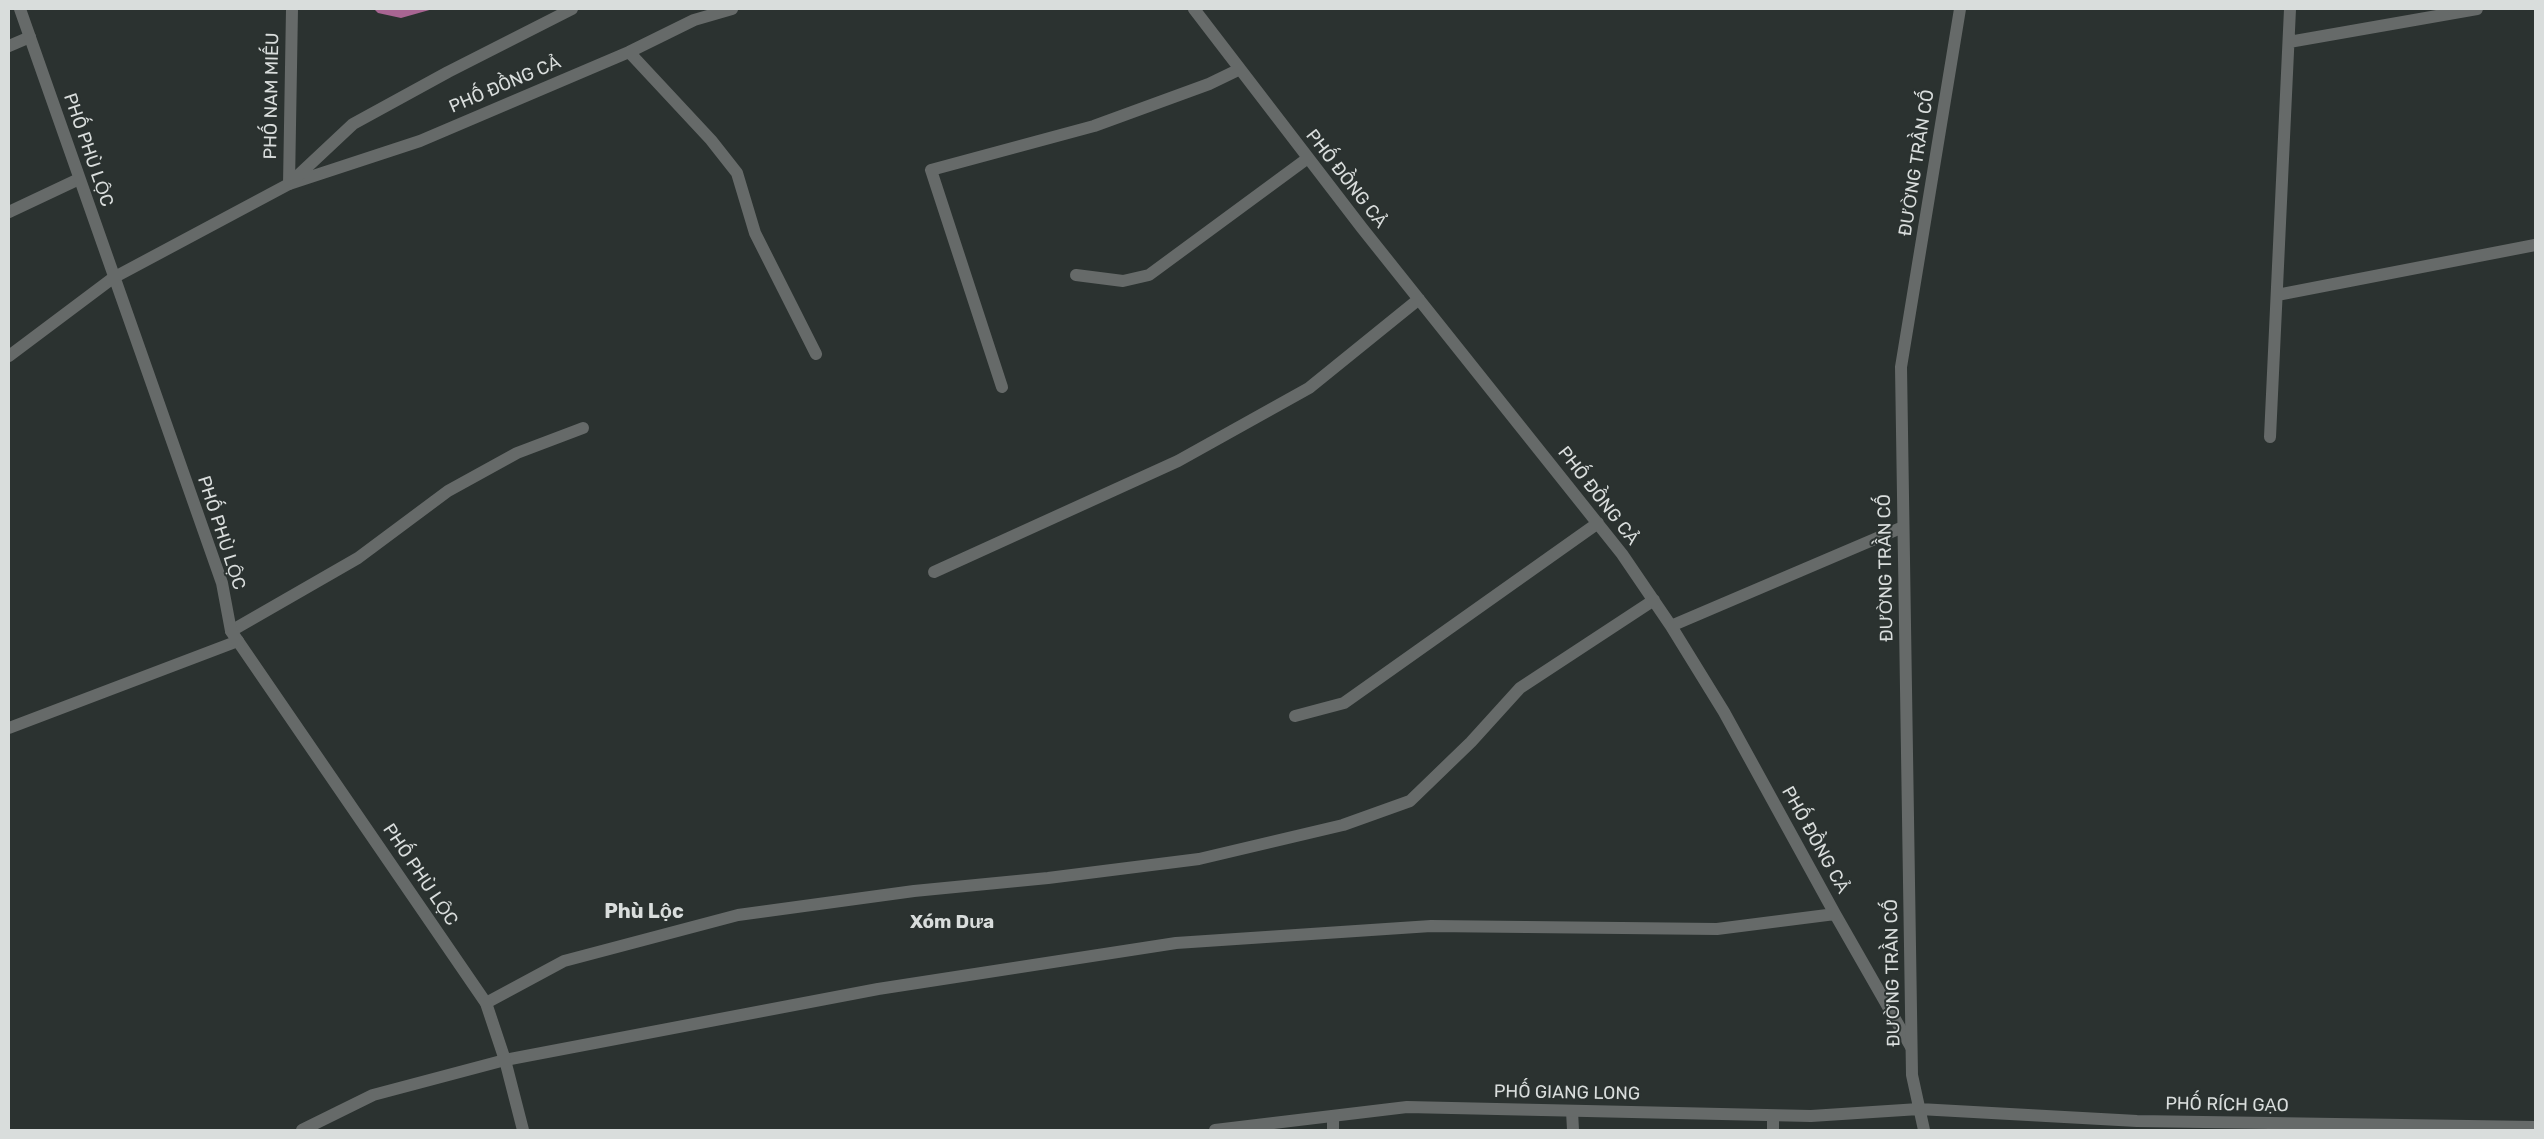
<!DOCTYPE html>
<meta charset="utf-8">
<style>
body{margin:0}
#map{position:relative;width:2544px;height:1139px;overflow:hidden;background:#2b3230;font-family:Rubik,sans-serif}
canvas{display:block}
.frame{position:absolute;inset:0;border:10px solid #d9dddc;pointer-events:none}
</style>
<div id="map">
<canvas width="2544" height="1139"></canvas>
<div class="frame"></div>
</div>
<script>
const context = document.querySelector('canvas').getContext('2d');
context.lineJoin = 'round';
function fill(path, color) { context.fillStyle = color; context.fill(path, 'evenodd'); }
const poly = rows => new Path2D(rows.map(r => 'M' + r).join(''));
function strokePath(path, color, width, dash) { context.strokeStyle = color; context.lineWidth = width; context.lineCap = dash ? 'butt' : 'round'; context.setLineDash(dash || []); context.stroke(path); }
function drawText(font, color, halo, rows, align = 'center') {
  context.font = font + ' Rubik,sans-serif'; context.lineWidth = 4; context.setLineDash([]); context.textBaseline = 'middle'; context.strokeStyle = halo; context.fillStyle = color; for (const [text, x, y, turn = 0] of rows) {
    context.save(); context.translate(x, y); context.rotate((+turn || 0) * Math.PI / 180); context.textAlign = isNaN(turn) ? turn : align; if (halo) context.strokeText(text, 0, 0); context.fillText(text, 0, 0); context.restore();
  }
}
const water = poly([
 [374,9,433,9,401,18,378,13]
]);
const minor = poly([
 [292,9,289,184,420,141,629,52,694,20,732,9],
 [1194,9,1362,228,1622,554,1671,626,1724,712,1835,914,1911,1047],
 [2289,42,2477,9],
 [9,46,30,37],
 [629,52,711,140,737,173,755,233,816,354],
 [9,212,79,179],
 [1076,275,1123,281,1149,275,1308,158],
 [2277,295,2535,245],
 [1002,387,931,170,1094,126,1209,84,1240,69],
 [2270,437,2290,9],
 [934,572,1178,461,1309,388,1419,299],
 [1671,626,1903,527],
 [231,631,358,558,448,491,517,453,583,428],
 [1295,716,1344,703,1598,523],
 [9,728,238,641],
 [486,1003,564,961,738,915,914,891,1048,878,1199,859,1343,825,1410,801,1471,742,1520,688,1654,600],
 [1572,1111,1573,1130],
 [1333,1116,1333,1130],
 [1773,1116,1773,1130],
 [302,1130,373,1095,505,1060,878,989,1176,943,1431,926,1717,929,1835,914]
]);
const tertiary = poly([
 [20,9,222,583,231,631,486,1003,505,1060,523,1130],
 [9,356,113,278,289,184,353,124,448,72,572,9],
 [1215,1130,1407,1107,1811,1116,1919,1109,2137,1121,2535,1127],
 [1924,1130,1912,1075,1901,367,1960,9]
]);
const streetNames = [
 ["PHỐ ĐỒNG CẢ",505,85,-23],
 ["PHỐ NAM MIẾU",272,96,-89],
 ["PHỐ PHÙ LỘC",88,150,71],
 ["ĐƯỜNG TRẦN CỐ",1917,163,-81],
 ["PHỐ ĐỒNG CẢ",1346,179,52],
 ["PHỐ ĐỒNG CẢ",1598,496,52],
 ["PHỐ PHÙ LỘC",221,533,72],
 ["ĐƯỜNG TRẦN CỐ",1886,568,-91],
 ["PHỐ ĐỒNG CẢ",1815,840,61],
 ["PHỐ PHÙ LỘC",420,875,56],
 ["ĐƯỜNG TRẦN CỐ",1893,973,-91],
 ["PHỐ GIANG LONG",1567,1093,1],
 ["PHỐ RÍCH GẠO",2227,1105,1]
];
const neighbourhoodNames = [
 ["Xóm Dưa",952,923]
];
const quarterNames = [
 ["Phù Lộc",644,912]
];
fill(water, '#a86592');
strokePath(minor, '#666a69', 12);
strokePath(tertiary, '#666a69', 12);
drawText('18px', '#d9dddc', '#2b3230', streetNames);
drawText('bold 19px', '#d9dddc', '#2b3230', neighbourhoodNames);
drawText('bold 20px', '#d9dddc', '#2b3230', quarterNames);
</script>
